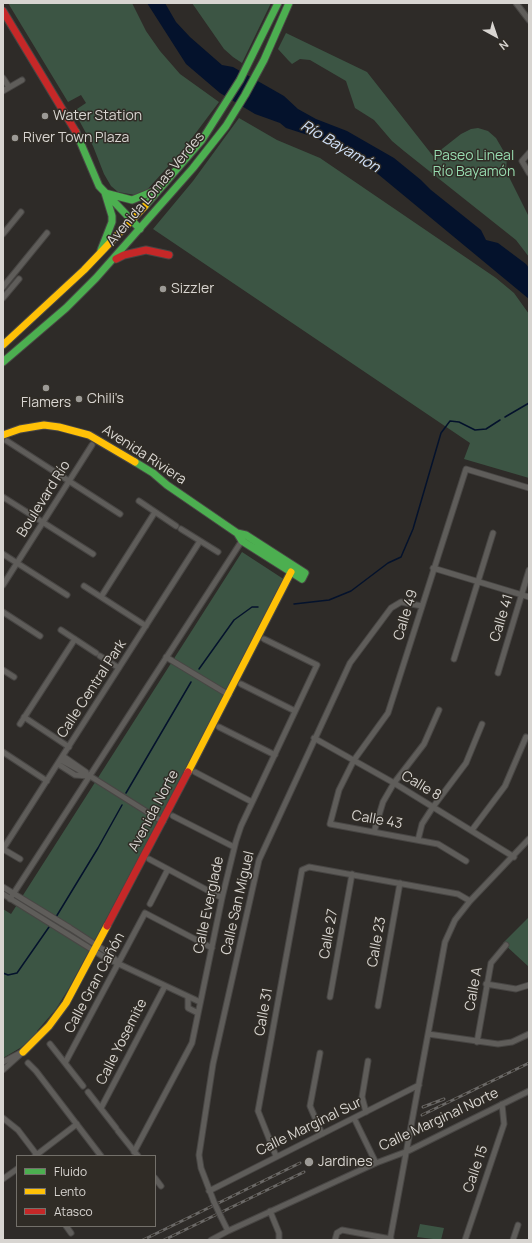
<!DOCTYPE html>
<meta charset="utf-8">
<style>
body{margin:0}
#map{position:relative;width:532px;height:1243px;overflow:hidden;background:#2e2b28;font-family:Manrope,sans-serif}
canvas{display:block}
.frame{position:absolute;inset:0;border:4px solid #d8d5d1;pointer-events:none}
.legend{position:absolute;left:16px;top:1155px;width:140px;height:72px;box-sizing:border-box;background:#302c26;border:1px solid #73706a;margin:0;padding:5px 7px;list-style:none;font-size:12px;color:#d8d5d1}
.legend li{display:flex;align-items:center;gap:8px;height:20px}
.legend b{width:20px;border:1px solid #73706a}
.north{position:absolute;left:476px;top:16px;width:40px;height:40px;-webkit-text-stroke:3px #302c26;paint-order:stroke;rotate:140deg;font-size:11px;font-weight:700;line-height:16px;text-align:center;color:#d8d5d1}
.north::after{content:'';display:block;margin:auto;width:14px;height:18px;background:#d8d5d1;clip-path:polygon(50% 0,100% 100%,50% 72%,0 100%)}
</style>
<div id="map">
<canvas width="532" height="1243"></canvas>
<div class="frame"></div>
<ul class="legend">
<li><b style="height:5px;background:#4caf50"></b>Fluido</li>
<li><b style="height:5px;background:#ffc107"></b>Lento</li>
<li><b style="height:5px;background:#c62828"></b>Atasco</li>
</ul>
<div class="north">N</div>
</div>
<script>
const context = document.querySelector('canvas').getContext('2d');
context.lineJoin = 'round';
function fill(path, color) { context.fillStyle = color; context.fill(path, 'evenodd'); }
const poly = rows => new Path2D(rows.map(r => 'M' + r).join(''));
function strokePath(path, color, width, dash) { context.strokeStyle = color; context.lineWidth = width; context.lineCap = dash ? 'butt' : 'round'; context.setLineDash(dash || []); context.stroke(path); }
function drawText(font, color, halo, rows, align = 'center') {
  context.font = font + ' Manrope,sans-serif'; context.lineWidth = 3; context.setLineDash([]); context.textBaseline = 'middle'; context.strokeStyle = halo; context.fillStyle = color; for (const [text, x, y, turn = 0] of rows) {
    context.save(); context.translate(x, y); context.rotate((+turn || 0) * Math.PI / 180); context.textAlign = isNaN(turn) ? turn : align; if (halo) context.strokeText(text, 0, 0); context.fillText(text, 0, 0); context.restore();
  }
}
const green = poly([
 [8,3,132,3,146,31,160,51,180,74,219,102,183,150,146,191,135,195,118,192,111,186,104,174,93,146,74,111,86,103,81,95,68,102],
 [192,3,271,3,242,63,233,57,224,49],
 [286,33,367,72,433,156,461,134,471,129,478,128,488,131,496,138,507,157,506,171,529,217,529,257,516,240,404,151,392,141,374,120,355,108,346,81,310,60,300,59,292,64,288,60,278,49],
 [239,118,277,140,320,158,496,278,514,293,529,314,529,478,464,459,470,443,153,229,193,181],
 [242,552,285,580,243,664,69,988,56,1009,37,1031,37,1035,20,1048,3,1058,3,909,11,914],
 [529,917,529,967,503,943],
 [420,1224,444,1228,441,1240,417,1237]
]);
const water = poly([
 [147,3,165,3,176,22,190,37,222,65,233,67,270,88,284,96,298,109,316,119,347,131,394,158,421,180,431,190,481,230,486,240,498,243,526,264,529,268,529,299,373,170,349,155,314,137,286,128,280,123,255,114,220,93,186,64]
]);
const stream = poly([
 [505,417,529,403],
 [294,604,329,600,351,591,388,563,401,557,413,529,441,433,450,421,459,422,475,430,486,429,500,420],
 [199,669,234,620,252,607,258,607],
 [126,793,191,682],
 [56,917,98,848,122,805],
 [3,973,8,975,17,973,49,927]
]);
const street = poly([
 [516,3,529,20],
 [3,78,9,87],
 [3,91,22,80],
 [529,153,522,161,529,173],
 [3,234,21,212],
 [3,287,47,233],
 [3,298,19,279],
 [7,441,120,514],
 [3,497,93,554],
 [139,501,176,526],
 [181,529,218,552],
 [3,554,67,595],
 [433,568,529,597],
 [3,585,92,445],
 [84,586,146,626],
 [101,597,155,512],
 [3,612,40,636],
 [61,630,96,653],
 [100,656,119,668],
 [166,657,229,695],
 [454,659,493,533],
 [3,670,14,677],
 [498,673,529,570],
 [241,684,295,711],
 [24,717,69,747],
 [20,724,75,639],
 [219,727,275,755],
 [314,738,394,783,514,857],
 [3,752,47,781],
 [63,756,86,772],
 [61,760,90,776,163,822],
 [58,764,75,775,89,776],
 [195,772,252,802],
 [173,816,234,847],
 [472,830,505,786,526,737],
 [374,832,383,802,394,783,424,744,439,710],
 [418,840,422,824,433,807,466,763,482,724],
 [3,849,200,541],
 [3,849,20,859],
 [149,859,222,898],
 [466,861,438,844,330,824,339,790,354,760,388,713,466,469,529,488],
 [3,887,70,928,107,952,116,960],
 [3,894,104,957,200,1002],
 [10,899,243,539],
 [150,904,168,869],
 [486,984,516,989,529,985],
 [188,997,188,1008,198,1013],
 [330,997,352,874],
 [378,1006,400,883],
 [428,1034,498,1044,512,1042,529,1034],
 [477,1042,491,963,506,945],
 [50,1044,83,1086],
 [320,1053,310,1106,322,1134],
 [3,1062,22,1052],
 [28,1063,36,1071,101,1156],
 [65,1063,145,913,212,948],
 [3,1070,23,1052],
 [88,1092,116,1128],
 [101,1108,165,986],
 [366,1112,362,1097,368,1061],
 [3,1118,18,1130,37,1155],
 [354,1118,376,1163],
 [118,1131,138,1156],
 [134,1152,192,1043,222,898,236,841,241,826,317,665,264,639],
 [35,1156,77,1124],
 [276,1156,258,1111,302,870,309,867,458,894,470,901],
 [155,1178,161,1186],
 [3,1179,17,1169],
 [209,1191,419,1085],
 [214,1202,201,1168,199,1155,213,1064,259,860,350,663,391,608,401,602,422,606],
 [270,1211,279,1233,279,1240],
 [66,1226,71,1233],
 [228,1231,376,1163,408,1151,529,1091],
 [211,1240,228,1231,221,1217],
 [335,1240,337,1233,342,1230,391,1239],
 [390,1240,445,942,455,920,470,901,529,839],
 [465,1240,504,1124,502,1104],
 [513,1240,518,1225]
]);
const fast = poly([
 [76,132,99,186,140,229],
 [145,206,202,140,240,80,278,3],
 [101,250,112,222,112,216,105,193,132,200,154,191],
 [3,362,66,308,96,278,193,168,226,126,245,95,264,60,289,3],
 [135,462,153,473,167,485,237,533,246,535,305,573,302,579,242,541,237,533]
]);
const slow = poly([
 [3,345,84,270,145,206],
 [3,435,20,429,44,425,59,427,89,435,135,462],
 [188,772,291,572],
 [23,1052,49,1026,66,1003,107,926]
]);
const jam = poly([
 [3,11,76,132],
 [116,259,124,255,146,250,169,255],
 [107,926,188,772]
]);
const rail = poly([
 [423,1107,444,1099],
 [422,1115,529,1063],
 [143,1240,300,1163],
 [164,1240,304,1172]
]);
const streetBridge = poly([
 [214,1202,221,1217]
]);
const markers = [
 [45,116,4,"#9c9a96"],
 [15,138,4,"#9c9a96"],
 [163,289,4,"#9c9a96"],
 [46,388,4,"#9c9a96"],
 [79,399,4,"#9c9a96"],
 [309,1162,5,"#9c9a96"]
];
const poiNames = [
 ["Water Station",53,116],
 ["River Town Plaza",23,138],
 ["Sizzler",171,289],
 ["Chili's",87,399],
 ["Flamers",46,403,"center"],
 ["Jardines",318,1162]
];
const parkNames = [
 ["Paseo Lineal",474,156],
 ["Río Bayamón",474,172]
];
const streetNames = [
 ["Avenida Lomas Verdes",156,189,-50],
 ["Avenida Riviera",144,455,33],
 ["Boulevard Río",44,499,-58],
 ["Calle 49",406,615,-73],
 ["Calle 41",502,618,-73],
 ["Calle Central Park",92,689,-57],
 ["Calle 8",421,786,31],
 ["Avenida Norte",154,811,-62],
 ["Calle 43",377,820,10],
 ["Calle San Miguel",238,903,-77],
 ["Calle Everglade",209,905,-78],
 ["Calle 27",329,934,-80],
 ["Calle 23",377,942,-80],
 ["Calle Gran Cañón",95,983,-62],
 ["Calle A",474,989,-80],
 ["Calle 31",264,1012,-80],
 ["Calle Yosemite",122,1042,-63],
 ["Calle Marginal Norte",439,1120,-25],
 ["Calle Marginal Sur",309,1127,-26],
 ["Calle 15",476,1169,-71]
];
const waterNames = [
 ["Río Bayamón",340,147,30]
];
fill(green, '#3c5544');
fill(water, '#04122c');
strokePath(stream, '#04122c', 1.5);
strokePath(street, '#484644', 7);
strokePath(fast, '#484644', 9);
strokePath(slow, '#484644', 9);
strokePath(jam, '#484644', 9);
strokePath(street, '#5f5d5a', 5);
strokePath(fast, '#4caf50', 7);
strokePath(slow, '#ffc107', 7);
strokePath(jam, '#c62828', 7);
strokePath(rail, '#6a6866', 3);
strokePath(rail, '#302c26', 1.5, [4.5]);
strokePath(streetBridge, '#484644', 7, []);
strokePath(streetBridge, '#5f5d5a', 5);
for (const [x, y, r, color] of markers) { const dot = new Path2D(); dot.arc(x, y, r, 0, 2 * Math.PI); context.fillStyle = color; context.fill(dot); strokePath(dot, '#302c26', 1.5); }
drawText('14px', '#d8d5d1', '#302c26', poiNames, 'left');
drawText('14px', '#97dcb0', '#302c26', parkNames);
drawText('14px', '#d8d5d1', '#302c26', streetNames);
drawText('italic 15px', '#d1e2fa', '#302c26', waterNames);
</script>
